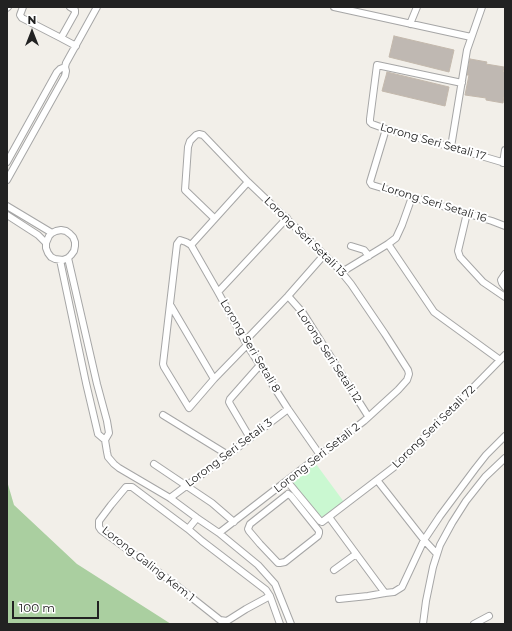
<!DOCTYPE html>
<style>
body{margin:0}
#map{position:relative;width:512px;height:631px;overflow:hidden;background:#f2efe9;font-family:Montserrat,sans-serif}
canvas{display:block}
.frame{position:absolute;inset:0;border:8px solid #222;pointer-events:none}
.north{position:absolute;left:12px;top:12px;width:40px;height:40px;-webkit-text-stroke:3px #fff;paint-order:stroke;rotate:0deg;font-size:11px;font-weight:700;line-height:16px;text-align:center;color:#222}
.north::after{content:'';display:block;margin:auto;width:14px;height:18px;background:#222;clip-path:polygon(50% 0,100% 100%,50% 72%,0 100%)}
.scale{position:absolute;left:12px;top:601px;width:87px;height:18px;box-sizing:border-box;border:2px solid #222;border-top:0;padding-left:5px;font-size:12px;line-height:14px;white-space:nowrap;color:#222;-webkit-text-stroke:3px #fff;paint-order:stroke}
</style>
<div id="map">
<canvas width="512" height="631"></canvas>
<div class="frame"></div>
<div class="north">N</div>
<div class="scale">100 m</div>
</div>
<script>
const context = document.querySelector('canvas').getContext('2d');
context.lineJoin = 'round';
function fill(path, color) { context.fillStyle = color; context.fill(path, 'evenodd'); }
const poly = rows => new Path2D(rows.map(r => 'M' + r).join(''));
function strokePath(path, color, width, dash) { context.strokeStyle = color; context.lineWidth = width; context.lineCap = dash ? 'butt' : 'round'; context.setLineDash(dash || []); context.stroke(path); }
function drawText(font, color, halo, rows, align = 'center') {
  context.font = font + ' Montserrat,sans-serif'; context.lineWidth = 4; context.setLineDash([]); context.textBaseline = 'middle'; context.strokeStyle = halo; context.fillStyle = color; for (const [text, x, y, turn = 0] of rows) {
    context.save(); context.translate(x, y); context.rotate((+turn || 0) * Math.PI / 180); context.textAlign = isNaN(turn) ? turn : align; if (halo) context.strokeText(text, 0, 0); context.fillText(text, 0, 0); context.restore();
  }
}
const forest = poly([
 [7,481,14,505,77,564,171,624,7,624]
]);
const park = poly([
 [316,464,344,502,321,520,288,482]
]);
const building = poly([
 [394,36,454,50,449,72,389,57,394,36],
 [470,59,487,62,486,64,504,67,503,72,505,72,505,90,503,103,486,100,486,98,465,95,469,75,467,75,470,59],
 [387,72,449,87,445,106,382,91,387,72]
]);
const minor = poly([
 [23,7,20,15,22,18,61,38],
 [70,7,75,10,75,13,61,38,76,46],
 [334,7,471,37],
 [7,8,8,7],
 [410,24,417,7],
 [462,83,377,65,370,119,370,122,372,124,386,129,451,147,505,163],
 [386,129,370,182,372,185,492,221,505,226],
 [451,147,467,50,482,7],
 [7,162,57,72,60,69,65,67],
 [503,163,505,150],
 [7,180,65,76,66,71,65,67,66,63,97,7],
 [7,206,52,233,56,231,61,230,66,231,70,234,73,237,75,242,75,246,74,251,71,255,68,258,63,260,55,259,51,257,48,253,46,248,46,243,49,236,52,233],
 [467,213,458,251,460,257,483,282,505,297],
 [7,215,38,235,46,243],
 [214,218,185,190,188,147,190,141,196,135,199,134,203,135,248,182,338,268,351,284,385,334,408,370,409,374,407,380,398,390,364,421,219,533],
 [388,244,434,312,500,360],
 [191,245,248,182],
 [351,246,364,250,369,256],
 [68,258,97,384,107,421,109,433,105,440,107,452,108,457,114,464,119,468,170,498,197,518,219,533,258,565,275,584,291,624],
 [60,260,86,383,98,434,105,440],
 [342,272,388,244,396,238,402,225,412,197],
 [505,274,501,280,502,283,505,287],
 [218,292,287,218],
 [288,296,303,313,368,416],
 [171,306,214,379],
 [245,341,288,296,324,255],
 [247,345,214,379,189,408,164,367,163,364,177,244,180,240,186,242,191,245,218,292,247,345,288,409,320,455],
 [163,415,228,455],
 [250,438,230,404,229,402,230,399,260,365],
 [154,464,212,503,234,522],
 [377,480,424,540,437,554],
 [287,481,320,521,322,522,398,464,505,355],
 [288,494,291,496,319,531,319,533,318,536,285,562,280,563,278,563,260,544,249,531,248,529,250,524,288,494],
 [170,498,228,455,288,409],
 [329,517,385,593],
 [188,529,197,518],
 [334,570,356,554],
 [270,596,246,609,227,621,220,620,172,582,101,530,99,527,99,521,111,505,126,487,132,487,188,529,202,541,266,590,270,596,280,624],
 [339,599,368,596,385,593,394,592,402,587,424,540,440,516,475,469,486,455,505,436],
 [423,624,426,601,433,567,440,545,452,523,466,501,485,477,505,458],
 [474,624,489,616]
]);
const streetNames = [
 ["Lorong Seri Setali 17",433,142,16],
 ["Lorong Seri Setali 16",434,203,17],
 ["Lorong Seri Setali 13",305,237,44],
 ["Lorong Seri Setali 8",250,346,59],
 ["Lorong Seri Setali 12",329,356,57],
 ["Lorong Seri Setali 72",434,427,-45],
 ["Lorong Seri Setali 3",229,453,-37],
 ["Lorong Seri Setali 2",317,458,-38],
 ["Lorong Galing Kem 1",148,564,38]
];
fill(forest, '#aacfa0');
fill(park, '#caf8d1');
fill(building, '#bfb8b2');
strokePath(building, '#c3b8ac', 1);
strokePath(minor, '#a6a6a6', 8);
strokePath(minor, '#fff', 6);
drawText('11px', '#222', '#fff', streetNames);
</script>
